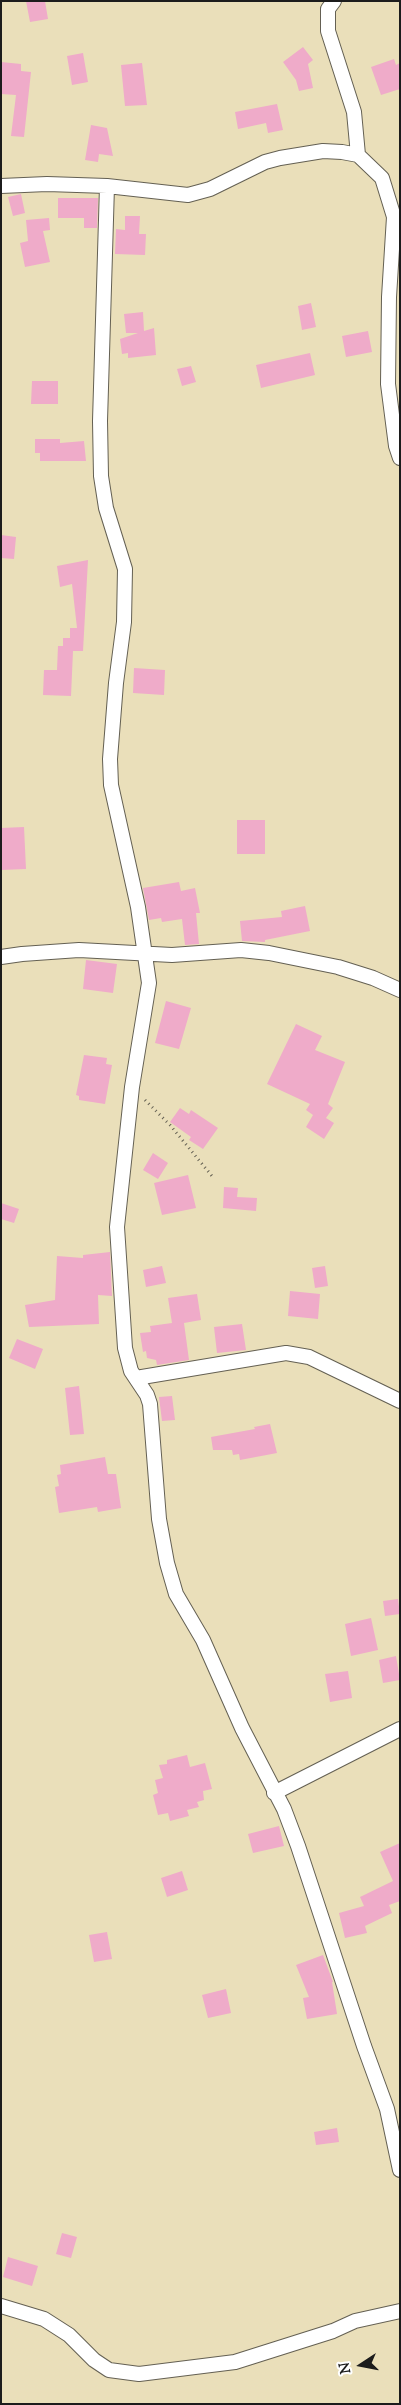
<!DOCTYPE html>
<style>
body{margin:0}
#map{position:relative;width:401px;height:2405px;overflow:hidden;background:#eadfba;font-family:"Sorts Mill Goudy",serif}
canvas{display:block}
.frame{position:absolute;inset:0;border:2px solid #1c1c1c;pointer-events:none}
.north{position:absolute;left:336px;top:2340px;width:50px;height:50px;-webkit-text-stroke:4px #fff;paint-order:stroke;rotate:259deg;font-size:14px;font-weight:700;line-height:20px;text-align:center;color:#1c1c1c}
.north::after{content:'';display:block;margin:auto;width:18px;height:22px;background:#1c1c1c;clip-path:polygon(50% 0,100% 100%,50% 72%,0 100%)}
</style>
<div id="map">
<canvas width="401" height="2405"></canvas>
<div class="frame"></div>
<div class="north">N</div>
</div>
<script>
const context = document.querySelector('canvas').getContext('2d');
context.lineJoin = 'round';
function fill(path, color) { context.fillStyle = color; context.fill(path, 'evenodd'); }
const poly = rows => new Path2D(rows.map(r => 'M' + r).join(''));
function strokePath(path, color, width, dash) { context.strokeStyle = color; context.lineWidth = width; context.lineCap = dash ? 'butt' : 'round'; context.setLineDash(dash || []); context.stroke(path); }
const building = poly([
 [26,1,45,1,48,19,30,22],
 [303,47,313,60,308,64,313,88,299,91,296,80,283,62],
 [83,53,88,82,72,85,67,56],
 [394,59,396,65,400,63,400,89,381,95,371,67],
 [1,62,21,64,21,71,31,72,24,137,11,136,16,95,1,94],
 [142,63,147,105,125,106,121,65],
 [277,104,283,130,268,133,266,123,238,129,235,112],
 [91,125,107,128,113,156,99,154,98,162,85,160],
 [21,194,25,213,13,216,8,197],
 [58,198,98,198,97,228,84,228,84,218,58,218],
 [125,216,140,216,139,234,146,234,145,255,115,254,116,229,125,230],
 [49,218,50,230,43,231,50,262,25,267,20,243,28,241,26,220],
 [311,303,316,327,302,330,298,306],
 [143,312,144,331,154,328,156,355,128,358,128,353,122,354,120,339,138,333,126,333,124,314],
 [368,331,372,352,346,357,342,336],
 [310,353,315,375,261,388,256,365],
 [191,366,196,382,182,386,177,369],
 [32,381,58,381,58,404,31,404],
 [35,439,60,439,60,443,84,441,86,461,40,461,40,453,35,453],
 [1,535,16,537,14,559,1,558],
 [88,560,83,651,73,651,71,696,43,695,44,670,57,670,58,646,63,646,63,638,70,638,70,628,77,628,72,584,60,587,57,566],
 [134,668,165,670,164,695,133,693],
 [237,820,265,820,265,854,237,854],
 [24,827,26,869,1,870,1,828],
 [179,882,181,891,195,888,200,913,196,913,199,944,185,945,182,919,162,922,161,918,149,920,143,888],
 [305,906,310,931,265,940,265,942,242,941,240,921,282,917,281,911],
 [86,960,117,964,113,993,83,989],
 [166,1001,191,1008,179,1049,155,1043],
 [296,1024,322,1036,315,1050,345,1062,328,1104,333,1108,326,1118,334,1123,324,1139,306,1127,313,1115,306,1110,310,1104,267,1084],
 [84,1055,107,1058,106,1064,112,1065,105,1104,79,1100,79,1096,76,1095],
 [180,1108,189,1114,191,1110,218,1128,203,1149,189,1140,191,1137,170,1122],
 [153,1153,168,1163,158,1179,143,1170],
 [188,1175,196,1208,162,1215,154,1183],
 [224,1187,238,1188,237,1197,257,1198,256,1211,223,1208],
 [1,1203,19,1209,14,1223,1,1219],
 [110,1252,112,1296,98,1295,99,1324,29,1327,25,1305,55,1300,57,1256,83,1258,83,1255],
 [162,1266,166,1283,146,1287,143,1270],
 [325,1266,328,1286,315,1288,312,1268],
 [290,1291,320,1294,318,1319,288,1316],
 [197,1294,201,1320,184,1323,189,1360,157,1365,156,1360,147,1358,146,1351,143,1352,140,1333,151,1332,150,1326,172,1323,168,1298],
 [242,1324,246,1350,217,1353,214,1327],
 [17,1339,43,1349,35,1369,9,1358],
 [79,1386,84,1434,70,1435,65,1388],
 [172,1396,175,1420,162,1421,159,1397],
 [270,1424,277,1453,240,1460,239,1454,233,1455,232,1450,213,1450,211,1437,255,1429,254,1427],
 [105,1457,108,1474,116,1474,121,1508,98,1512,97,1507,59,1513,55,1487,59,1486,57,1475,61,1474,60,1465],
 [398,1599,400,1614,385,1616,383,1601],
 [371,1618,378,1650,351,1656,345,1624],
 [396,1656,400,1680,383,1683,379,1660],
 [348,1671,352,1698,330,1702,325,1674],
 [187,1755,190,1767,205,1763,212,1789,203,1791,204,1800,197,1802,199,1807,187,1810,189,1816,170,1821,168,1813,158,1815,153,1795,158,1793,155,1780,163,1778,159,1765,167,1764,167,1760],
 [279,1826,284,1846,253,1853,248,1834],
 [400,1843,400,1901,389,1905,392,1913,365,1926,367,1933,345,1938,339,1913,364,1906,360,1897,393,1881,380,1852],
 [182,1871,188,1890,167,1897,161,1878],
 [107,1932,112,1959,94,1962,89,1935],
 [323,1955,333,1982,332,1982,337,2014,307,2019,303,1998,309,1997,296,1965],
 [226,1989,231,2013,208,2018,202,1995],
 [337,2128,339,2142,316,2145,314,2132],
 [62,2233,77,2237,71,2258,56,2254],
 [8,2257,38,2266,32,2286,3,2277]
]);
const path = poly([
 [145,1100,170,1125,212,1176]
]);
const street = poly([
 [334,1,328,9,328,31,354,112,358,155],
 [1,186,47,184,107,186,188,195,210,189,265,162,280,158,323,151,342,152,358,155,382,178,394,217,400,225],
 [107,186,100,421,101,476,106,508,125,569,124,622,116,683,110,759,111,785,138,907,149,983,132,1087,117,1227,125,1348,131,1371,147,1395,150,1404,159,1519,167,1563,176,1594,203,1640,242,1728,284,1809,298,1846,364,2046,387,2109,400,2170],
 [394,217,389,297,388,384,396,446,400,458],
 [1,957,22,954,79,950,172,955,241,950,269,953,338,967,373,978,400,990],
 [136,1378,286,1353,309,1357,400,1401],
 [274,1793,400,1729],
 [1,2306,44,2319,69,2335,94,2360,109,2370,139,2374,235,2362,333,2331,355,2321,400,2311]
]);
fill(building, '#efabc9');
strokePath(street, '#646053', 16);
strokePath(path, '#646053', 3, [1, 4]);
strokePath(street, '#fff', 14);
</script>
